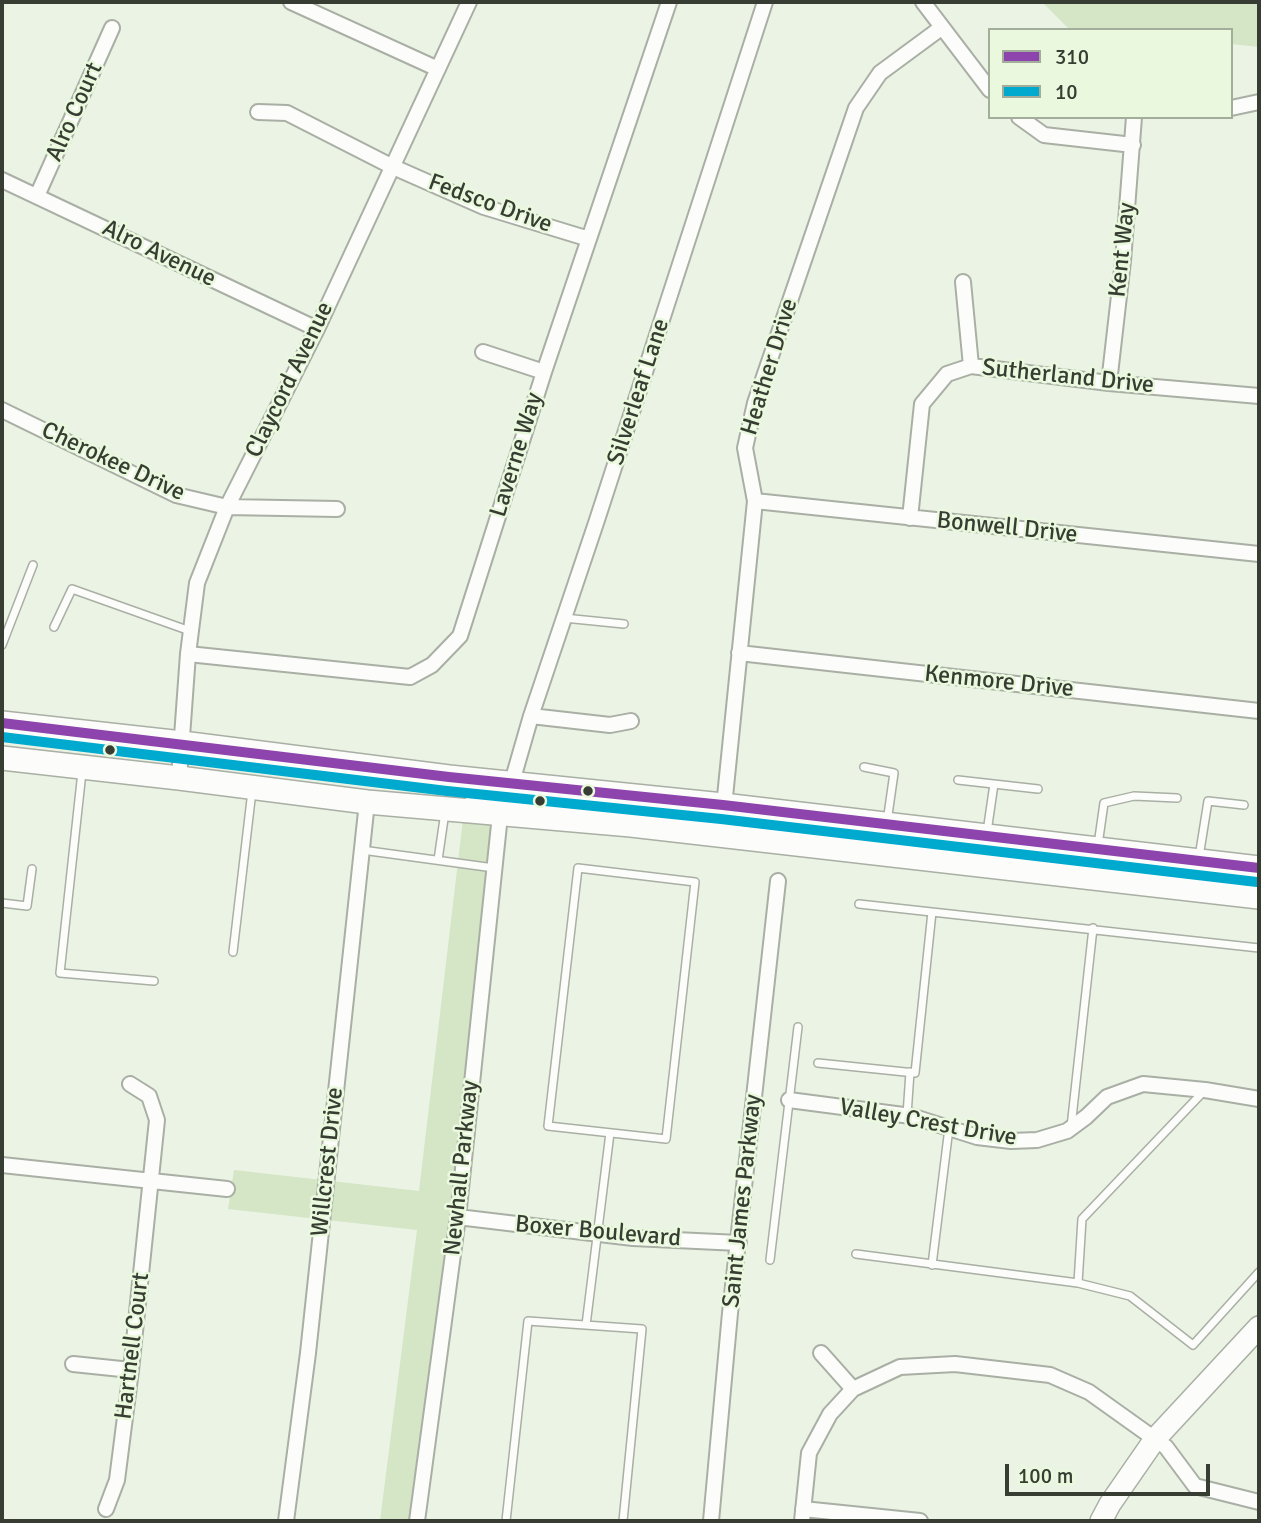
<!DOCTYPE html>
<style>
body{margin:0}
#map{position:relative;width:1261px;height:1523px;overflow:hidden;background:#ebf3e4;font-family:Signika,sans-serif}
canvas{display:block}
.frame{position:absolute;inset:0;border:4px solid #373d32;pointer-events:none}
.legend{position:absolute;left:988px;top:28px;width:245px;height:91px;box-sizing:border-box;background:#eaf9de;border:2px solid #a2ae99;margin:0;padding:9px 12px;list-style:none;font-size:21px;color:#373d32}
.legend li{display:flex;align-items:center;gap:14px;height:35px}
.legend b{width:35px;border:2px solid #a2ae99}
.scale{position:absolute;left:1005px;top:1464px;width:205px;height:32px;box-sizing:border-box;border:4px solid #373d32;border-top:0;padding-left:9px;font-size:21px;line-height:24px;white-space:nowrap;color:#373d32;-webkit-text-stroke:5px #eaf9de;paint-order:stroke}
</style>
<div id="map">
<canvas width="1261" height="1523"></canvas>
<div class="frame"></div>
<ul class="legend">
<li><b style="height:9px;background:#8e44ad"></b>310</li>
<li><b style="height:9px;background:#00a9ce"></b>10</li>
</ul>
<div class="scale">100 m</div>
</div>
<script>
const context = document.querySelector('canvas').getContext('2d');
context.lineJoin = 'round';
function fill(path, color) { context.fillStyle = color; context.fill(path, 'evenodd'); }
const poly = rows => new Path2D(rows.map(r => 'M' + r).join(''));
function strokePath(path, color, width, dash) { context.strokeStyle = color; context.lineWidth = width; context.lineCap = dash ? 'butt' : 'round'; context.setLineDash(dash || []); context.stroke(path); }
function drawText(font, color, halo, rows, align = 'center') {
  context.font = font + ' Signika,sans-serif'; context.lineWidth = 5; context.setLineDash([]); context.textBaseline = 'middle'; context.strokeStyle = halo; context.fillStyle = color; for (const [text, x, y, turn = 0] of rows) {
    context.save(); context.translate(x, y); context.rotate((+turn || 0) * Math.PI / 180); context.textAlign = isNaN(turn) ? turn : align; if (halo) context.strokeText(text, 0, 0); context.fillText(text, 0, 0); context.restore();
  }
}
const green = poly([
 [1042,2,1259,2,1259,47,1231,44,1231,30,1070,30],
 [464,811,500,815,417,1521,380,1521,417,1230,228,1209,234,1170,419,1191]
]);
const lane = poly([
 [564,618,624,624],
 [54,627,72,589,190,631],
 [2,645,33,565],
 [864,767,894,773,887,822],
 [82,772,60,973,154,981],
 [958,780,1038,789],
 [987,832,994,784],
 [1098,845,1104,803,1134,796,1177,798],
 [362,850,494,868],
 [1199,857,1208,801,1244,805],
 [438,860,445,812],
 [578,868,695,882,666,1139,548,1126,578,868],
 [2,903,27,906,32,869],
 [859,904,1259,948],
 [233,952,252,791],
 [818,1063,915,1073,932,912],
 [907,1115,910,1072],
 [1071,1127,1093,928],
 [856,1254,1078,1283,1130,1296,1193,1345,1259,1272],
 [770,1260,798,1027],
 [932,1265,949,1128],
 [1078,1283,1082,1219,1204,1091],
 [586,1325,610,1133],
 [506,1521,528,1321,642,1329,623,1521]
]);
const street = poly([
 [291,2,438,69],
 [923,2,990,90],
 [1231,108,1259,102],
 [258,112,287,113,391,166,484,207,589,239],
 [1019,117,1044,135,1133,145],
 [2,180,317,329],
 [37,196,112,28],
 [963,282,971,366],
 [483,352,544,372],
 [1109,383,1123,261,1134,117],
 [2,410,176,495,227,507,337,509],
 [755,501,1259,554],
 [910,518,922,404,947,374,971,366,1109,383,1259,396],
 [739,653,1259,711],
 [188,654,410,677,432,665,460,636,544,372,669,2],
 [531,716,610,725,631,721],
 [179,778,188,654,197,583,227,507,317,329,469,2],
 [512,782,531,716,597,520,765,2],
 [721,836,755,501,745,448,755,403,856,108,880,73,941,28],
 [789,1100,911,1116,977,1137,1011,1141,1037,1140,1067,1131,1086,1117,1107,1097,1143,1084,1205,1090,1259,1099],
 [2,1165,227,1189],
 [458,1217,633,1238,739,1243],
 [821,1353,853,1389],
 [73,1364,131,1370],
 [106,1509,117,1480,131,1370,157,1120,149,1096,130,1084],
 [803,1509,920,1521],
 [286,1521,308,1353,367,802],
 [417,1521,458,1217,500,815],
 [711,1521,730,1313,778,881],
 [802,1521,809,1453,830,1414,853,1389,900,1367,955,1364,1050,1375,1089,1392,1166,1447,1195,1486,1259,1502]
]);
const secondary = poly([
 [451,778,469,785,479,798,491,801,500,815,511,804,548,805,566,793,581,790],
 [1101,1521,1110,1504,1155,1439,1259,1327]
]);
const primary = poly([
 [2,723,182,743,449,777,723,805,1259,868],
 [2,758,179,778,367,802,631,825,1259,897]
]);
const bus1 = poly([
 [2,723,449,777,723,805,1259,868]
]);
const bus2 = poly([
 [2,737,447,791,721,819,1257,882]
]);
const markers = [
 [110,750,6,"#373d32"],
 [588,791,6,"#373d32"],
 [540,801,6,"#373d32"]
];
const streetNames = [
 ["Alro Court",75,112,-66],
 ["Fedsco Drive",490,204,20],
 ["Kent Way",1123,250,-84],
 ["Alro Avenue",159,254,26],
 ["Heather Drive",770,367,-73],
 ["Sutherland Drive",1068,377,6],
 ["Claycord Avenue",290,380,-64],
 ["Silverleaf Lane",639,392,-72],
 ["Laverne Way",517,455,-73],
 ["Cherokee Drive",113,462,25],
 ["Bonwell Drive",1007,528,6],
 ["Kenmore Drive",999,682,6],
 ["Valley Crest Drive",928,1123,10],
 ["Willcrest Drive",328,1162,-84],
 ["Newhall Parkway",462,1168,-84],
 ["Saint James Parkway",743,1201,-84],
 ["Boxer Boulevard",598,1232,5],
 ["Hartnell Court",133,1346,-83]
];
fill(green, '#d4e6c5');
strokePath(lane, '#a9afa4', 10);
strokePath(street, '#a9afa4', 18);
strokePath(secondary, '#a9afa4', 24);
strokePath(primary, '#a9afa4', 26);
strokePath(lane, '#fcfdfb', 7);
strokePath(street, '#fcfdfb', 14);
strokePath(secondary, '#fcfdfb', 21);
strokePath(primary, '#fcfdfb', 23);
strokePath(bus1, '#8e44ad', 10);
strokePath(bus2, '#00a9ce', 10);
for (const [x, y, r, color] of markers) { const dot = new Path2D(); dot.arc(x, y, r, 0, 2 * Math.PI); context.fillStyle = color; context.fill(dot); strokePath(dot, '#eaf9de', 2.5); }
drawText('24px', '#373d32', '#eaf9de', streetNames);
</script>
